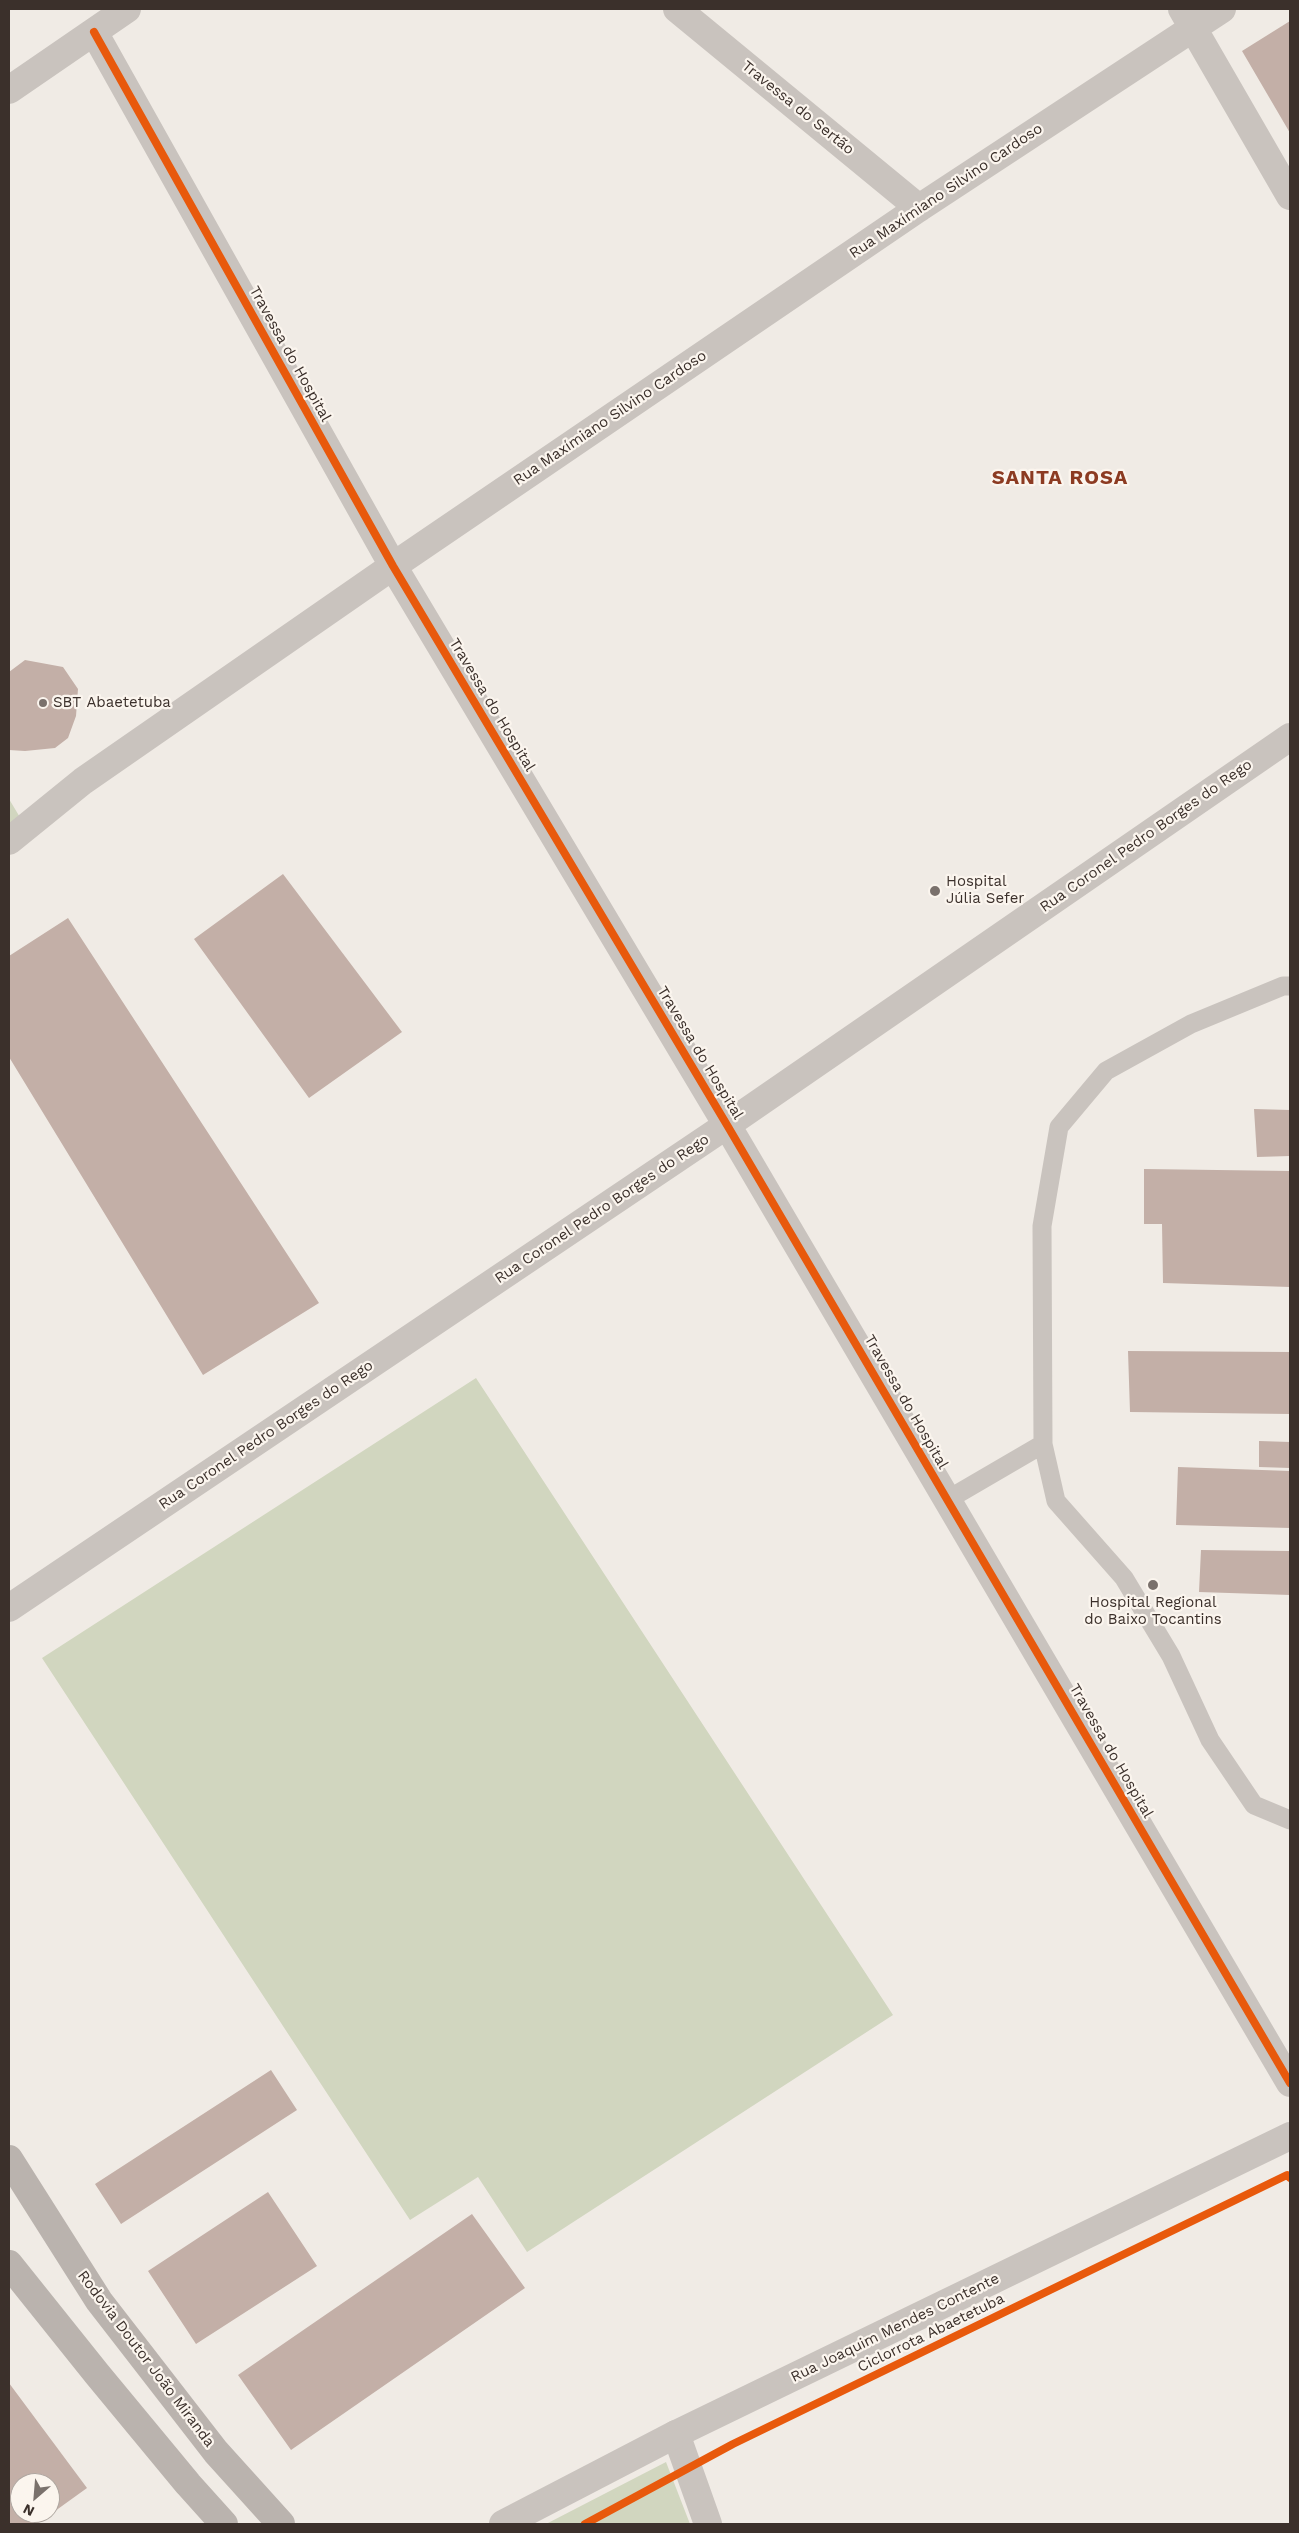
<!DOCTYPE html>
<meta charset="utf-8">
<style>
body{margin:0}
#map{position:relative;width:1299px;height:2533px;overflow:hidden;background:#f0ebe5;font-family:"Work Sans",sans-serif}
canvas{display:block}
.frame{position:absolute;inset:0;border:10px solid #3b302b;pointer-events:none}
.north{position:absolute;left:10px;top:2473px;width:50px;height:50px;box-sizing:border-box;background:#fbf5ee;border:1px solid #aea6a0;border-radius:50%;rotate:207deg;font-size:14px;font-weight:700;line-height:20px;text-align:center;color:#3b302b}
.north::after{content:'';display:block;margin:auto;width:18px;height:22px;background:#7a716c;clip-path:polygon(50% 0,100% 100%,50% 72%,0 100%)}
</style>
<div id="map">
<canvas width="1299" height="2533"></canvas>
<div class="frame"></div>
<div class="north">N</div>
</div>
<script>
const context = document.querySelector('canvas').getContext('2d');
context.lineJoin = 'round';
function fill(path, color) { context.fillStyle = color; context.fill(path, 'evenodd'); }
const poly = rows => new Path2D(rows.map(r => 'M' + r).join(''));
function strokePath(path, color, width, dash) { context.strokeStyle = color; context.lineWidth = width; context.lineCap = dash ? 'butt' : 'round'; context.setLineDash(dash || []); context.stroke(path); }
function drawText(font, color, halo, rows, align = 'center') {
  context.font = font + ' "Work Sans",sans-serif'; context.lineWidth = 4.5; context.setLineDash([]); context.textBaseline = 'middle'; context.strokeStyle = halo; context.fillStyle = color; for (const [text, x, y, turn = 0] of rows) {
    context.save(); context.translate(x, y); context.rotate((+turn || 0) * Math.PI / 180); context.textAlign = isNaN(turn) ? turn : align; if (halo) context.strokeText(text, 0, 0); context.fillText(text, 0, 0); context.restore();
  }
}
const green = poly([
 [9,799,21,819,9,828],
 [476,1378,893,2015,527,2252,478,2177,410,2220,42,1658],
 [666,2462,690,2524,546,2524]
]);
const building = poly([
 [1290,21,1290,133,1242,51],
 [25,660,63,667,78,689,76,716,68,738,55,748,25,751,9,750,9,672],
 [283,874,402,1032,309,1098,194,939],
 [68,918,319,1303,203,1375,9,1057,9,956],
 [1254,1109,1290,1110,1290,1156,1257,1157],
 [1144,1169,1290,1171,1290,1287,1163,1283,1162,1224,1144,1224],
 [1128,1351,1290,1352,1290,1414,1130,1412],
 [1259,1441,1290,1442,1290,1468,1259,1467],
 [1178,1467,1290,1471,1290,1528,1176,1525],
 [1201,1550,1290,1551,1290,1595,1199,1592],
 [271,2070,297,2110,121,2224,95,2184],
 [268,2192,317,2266,196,2344,148,2271],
 [472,2214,525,2288,291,2450,238,2375],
 [9,2383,87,2488,37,2524,9,2524],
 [20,2483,50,2483,50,2513,20,2513]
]);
const service = poly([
 [1043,1444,1042,1226,1059,1127,1106,1071,1191,1024,1283,986,1290,986],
 [947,1500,1043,1444,1056,1501,1124,1578,1171,1656,1210,1740,1254,1805,1290,1820]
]);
const minor = poly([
 [677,9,919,208],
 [1182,9,1290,196],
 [94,32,393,566,727,1125,1290,2083],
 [9,90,127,9],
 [9,841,83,781,393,566,919,208,1222,9],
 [9,1608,727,1125,1290,737],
 [676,2434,708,2524]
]);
const tertiary = poly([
 [503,2524,676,2434,1290,2136]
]);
const secondary = poly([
 [9,2159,99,2301,216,2452,281,2524],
 [9,2264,97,2374,188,2484,224,2524]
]);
const cycleway = poly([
 [94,32,393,566,727,1125,1290,2083],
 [585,2524,733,2444,1287,2175,1290,2178]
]);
const markers = [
 [43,703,5,"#7a716c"],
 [935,891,6,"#7a716c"],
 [1153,1585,6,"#7a716c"]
];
const streetNames = [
 ["Travessa do Sertão",798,108,39],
 ["Rua Maxímiano Silvino Cardoso",946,191,-34],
 ["Travessa do Hospital",290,354,61],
 ["Rua Maxímiano Silvino Cardoso",610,418,-34],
 ["Travessa do Hospital",492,705,59],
 ["Rua Coronel Pedro Borges do Rego",1146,836,-35],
 ["Travessa do Hospital",700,1053,59],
 ["Rua Coronel Pedro Borges do Rego",602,1209,-34],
 ["Travessa do Hospital",906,1402,60],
 ["Rua Coronel Pedro Borges do Rego",266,1435,-34],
 ["Travessa do Hospital",1111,1751,60],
 ["Rua Joaquim Mendes Contente",895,2328,-26],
 ["Ciclorrota Abaetetuba",931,2333,-26],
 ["Rodovia Doutor João Miranda",146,2359,53]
];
const poiNames = [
 ["SBT Abaetetuba",53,703],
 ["Hospital",946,882],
 ["Júlia Sefer",946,899],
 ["Hospital Regional",1153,1603,"center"],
 ["do Baixo Tocantins",1153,1620,"center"]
];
const districtNames = [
 ["SANTA ROSA",1060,478]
];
fill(green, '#d1d6bf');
fill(building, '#c3afa7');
strokePath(service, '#c9c3be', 19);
strokePath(minor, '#c9c3be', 28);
strokePath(tertiary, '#c9c3be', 28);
strokePath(secondary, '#bab3ae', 28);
strokePath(cycleway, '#e8590c', 8);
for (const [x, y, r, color] of markers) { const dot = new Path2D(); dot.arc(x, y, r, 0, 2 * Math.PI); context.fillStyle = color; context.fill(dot); strokePath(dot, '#fbf5ee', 2); }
drawText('15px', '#3b302b', '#fbf5ee', streetNames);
drawText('15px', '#3b302b', '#fbf5ee', poiNames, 'left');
context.letterSpacing = '1px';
drawText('bold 20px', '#8c3b22', '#fbf5ee', districtNames);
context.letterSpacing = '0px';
</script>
